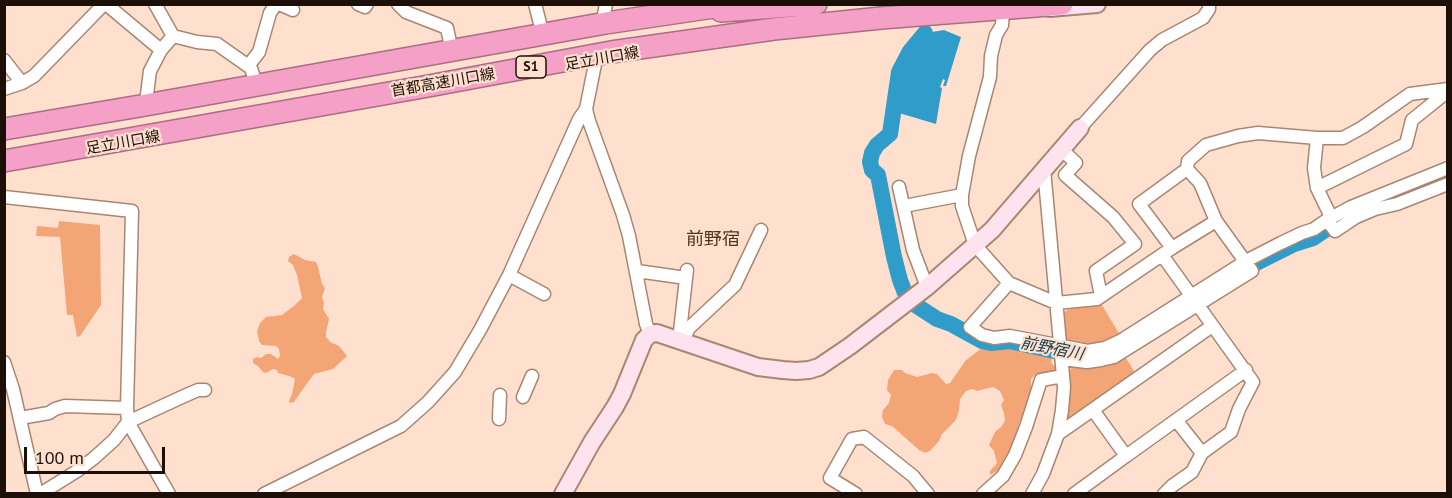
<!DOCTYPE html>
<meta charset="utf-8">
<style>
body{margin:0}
#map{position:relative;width:1452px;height:498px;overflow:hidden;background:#ffe0ce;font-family:"PT Sans",sans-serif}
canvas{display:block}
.frame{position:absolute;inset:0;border:6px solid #1c0f08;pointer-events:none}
.scale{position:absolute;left:24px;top:447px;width:141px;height:27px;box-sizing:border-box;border:3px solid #1c0f08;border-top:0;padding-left:8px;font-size:18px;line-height:21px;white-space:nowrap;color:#1c0f08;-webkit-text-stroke:4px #ffe0ce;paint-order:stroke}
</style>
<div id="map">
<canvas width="1452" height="498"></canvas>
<div class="frame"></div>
<div class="scale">100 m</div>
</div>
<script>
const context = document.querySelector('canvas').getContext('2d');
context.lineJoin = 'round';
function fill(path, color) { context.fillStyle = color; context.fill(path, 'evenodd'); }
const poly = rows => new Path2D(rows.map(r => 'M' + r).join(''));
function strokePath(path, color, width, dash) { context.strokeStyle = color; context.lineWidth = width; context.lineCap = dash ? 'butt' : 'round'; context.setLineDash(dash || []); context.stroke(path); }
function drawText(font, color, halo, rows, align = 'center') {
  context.font = font + ' "PT Sans","Noto Sans JP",sans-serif'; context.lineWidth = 4.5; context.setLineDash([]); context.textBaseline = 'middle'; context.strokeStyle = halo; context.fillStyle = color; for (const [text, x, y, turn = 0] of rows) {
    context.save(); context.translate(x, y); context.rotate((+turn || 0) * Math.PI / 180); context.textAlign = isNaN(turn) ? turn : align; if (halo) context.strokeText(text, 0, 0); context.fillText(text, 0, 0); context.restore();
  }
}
const green = poly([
 [59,221,100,225,101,305,80,336,77,337,73,315,67,315,60,237,36,236,37,226,58,228],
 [294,254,305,260,316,262,318,267,322,284,325,288,322,297,324,303,323,309,329,319,326,332,326,337,330,342,339,346,347,356,333,369,314,374,298,396,294,402,290,403,289,401,292,394,295,379,292,377,278,373,277,370,273,369,266,373,263,372,258,366,253,363,253,359,257,357,261,358,266,354,271,354,278,359,280,356,279,349,276,346,262,345,259,341,257,331,260,323,266,317,282,315,295,305,302,298,297,275,293,265,288,261,289,257],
 [1100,302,1120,335,1094,344,1086,345,1070,343,1066,339,1064,313,1067,310],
 [1010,344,1017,347,1026,347,1053,353,1051,363,1056,367,1057,372,1048,374,1042,373,1035,375,1031,379,1031,395,1019,423,1017,436,1009,457,1003,462,999,470,990,475,990,471,997,463,994,451,989,445,995,432,1002,426,1005,420,1004,413,1001,405,1004,400,1000,391,993,387,977,391,972,389,966,391,960,399,959,410,956,420,942,434,939,441,930,451,925,453,919,450,892,426,885,424,882,417,883,410,889,403,891,395,887,390,888,380,894,370,902,370,905,373,917,377,932,373,937,374,946,384,950,383,966,360,982,348,990,349],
 [1124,355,1136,374,1070,422,1066,419,1069,387,1069,371,1074,365]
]);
const water = poly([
 [944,30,961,37,946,86,943,86,945,80,943,79,940,87,942,88,936,124,899,113,904,81,907,71,912,61,932,32]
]);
const river = poly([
 [925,33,910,51,899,72,890,134,877,145,872,153,870,162,872,170,878,175,894,257,900,280,905,293,917,306,937,319,951,324,982,341,991,343,1009,341,1077,356],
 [1236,275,1256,263,1294,244,1313,238,1353,211,1360,208]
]);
const street = poly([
 [106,4,161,50],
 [155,4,173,36,197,42,217,44,251,68,255,81],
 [279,4,293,10],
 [358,4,365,7,367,4],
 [398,4,406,12,447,28,451,47],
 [535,4,542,31],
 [1003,11,1002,25,996,35,991,56,990,77,969,156,962,195,962,206,975,245,1009,283,1056,303,1097,299,1172,248,1216,221,1252,271,1114,357,1101,360,1087,362,1062,359],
 [603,20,606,4],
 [596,59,586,109,589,121,623,215,629,236,646,324,650,334],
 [4,60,22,83],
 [248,66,259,52,270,13,276,4],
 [4,89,22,83,34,76,104,4],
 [146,102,150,71,161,50,173,36],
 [1080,128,1150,50,1162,40,1203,18,1209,9,1209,4],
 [1317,138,1314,168,1317,188,1331,217],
 [1061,149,1076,163,1065,175,1113,217,1135,244,1096,271,1101,296],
 [1187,169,1188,161,1206,145,1238,136,1258,133,1317,138,1343,138,1363,127,1410,94,1448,89],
 [899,187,913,250,927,287],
 [1317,188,1406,144,1412,120,1448,91],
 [4,197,132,211,127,408,128,422,169,494],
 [904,206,962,195],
 [1327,220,1335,231,1356,217,1375,209,1397,204,1448,184],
 [1172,248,1139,204,1187,169,1200,183,1216,221],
 [1162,255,1253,382,1239,409,1231,432,1202,453,1192,472,1172,486,1164,494],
 [637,271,686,278],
 [509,275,544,294],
 [1009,283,970,327,982,335,994,338,1010,336,1088,351,1105,348,1120,341,1246,261,1281,243,1302,233,1314,229,1327,220,1351,207,1448,168],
 [679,340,687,270],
 [682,342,689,328,735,285,761,230],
 [4,362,13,389,37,494],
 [523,397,532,376],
 [1093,410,1126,456,1246,370],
 [20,418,49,413,55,409,65,406,127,408],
 [499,419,500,395],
 [1176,420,1202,453],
 [1058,434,1212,326],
 [40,494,77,471,94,458,114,440,128,422,182,397,198,390,205,390],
 [264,494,401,426,428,402,455,372,480,330,509,275,579,119,586,109],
 [856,494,830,478,852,439,864,437,913,476,928,494],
 [983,494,1003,476,1015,455,1026,427,1041,380,1063,376],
 [1032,494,1043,474,1058,434,1062,410,1064,387,1044,169],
 [1074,494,1126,456]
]);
const secondary = poly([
 [1050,8,1097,4],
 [563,494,592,442,615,407,622,394,644,340,650,334,657,333,758,367,783,370,796,371,809,370,819,367,850,346,927,287,992,230,1080,128]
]);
const highway = poly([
 [721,11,816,4],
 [4,129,140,106,606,23,734,4],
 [4,161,423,87,611,52,774,29,881,18,1062,4]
]);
const shields = [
 [531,67,30]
];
const shieldNames = [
 ["S1",531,67]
];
const streetNames = [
 ["足立川口線",602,59,-10],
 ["首都高速川口線",443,83,-10],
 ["足立川口線",123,143,-10]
];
const waterNames = [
 ["前野宿川",1052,349,11]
];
const quarterNames = [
 ["前野宿",713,240]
];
fill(green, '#f3a576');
fill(water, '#309cca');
strokePath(river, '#309cca', 16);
strokePath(street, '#a98672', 15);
strokePath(secondary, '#a98672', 20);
strokePath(highway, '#a96e84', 24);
strokePath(street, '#fff', 12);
strokePath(secondary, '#fce3ee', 16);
strokePath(highway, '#f5a1c7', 21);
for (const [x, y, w] of shields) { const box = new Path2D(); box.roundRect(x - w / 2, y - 11, w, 22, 4.5); context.fillStyle = '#ffe0ce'; context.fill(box); strokePath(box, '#1c0f08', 1.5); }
drawText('bold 14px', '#1c0f08', null, shieldNames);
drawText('15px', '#1c0f08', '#ffe0ce', streetNames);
drawText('italic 16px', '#0f3c50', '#ffe0ce', waterNames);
drawText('18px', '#533422', '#ffe0ce', quarterNames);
</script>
